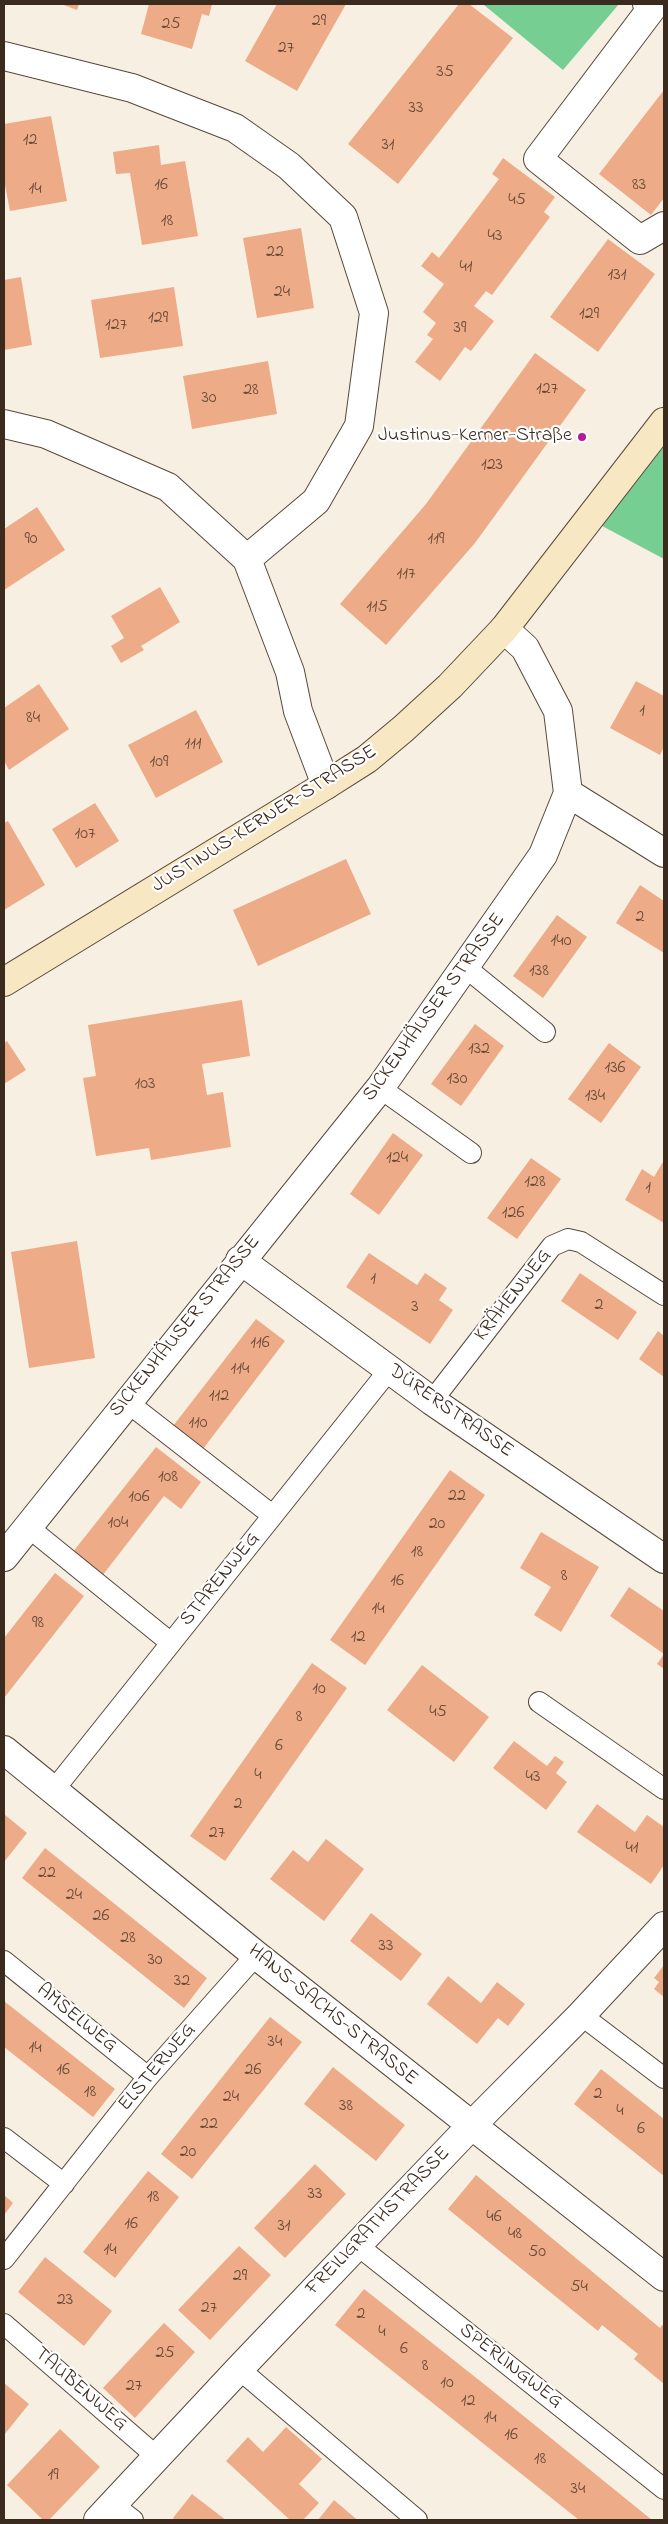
<!DOCTYPE html>
<meta charset="utf-8">
<style>
body{margin:0}
#map{position:relative;width:668px;height:2524px;overflow:hidden;background:#f7f0e2;font-family:"Indie Flower",sans-serif}
canvas{display:block}
.frame{position:absolute;inset:0;border:5px solid #3b2a1e;pointer-events:none}
</style>
<div id="map">
<canvas width="668" height="2524"></canvas>
<div class="frame"></div>
</div>
<script>
const context = document.querySelector('canvas').getContext('2d');
context.lineJoin = 'round';
function fill(path, color) { context.fillStyle = color; context.fill(path, 'evenodd'); }
const poly = rows => new Path2D(rows.map(r => 'M' + r).join(''));
function strokePath(path, color, width, dash) { context.strokeStyle = color; context.lineWidth = width; context.lineCap = dash ? 'butt' : 'round'; context.setLineDash(dash || []); context.stroke(path); }
function drawText(font, color, halo, rows, align = 'center') {
  context.font = font + ' "Indie Flower",sans-serif'; context.lineWidth = 4.5; context.setLineDash([]); context.textBaseline = 'middle'; context.strokeStyle = halo; context.fillStyle = color; for (const [text, x, y, turn = 0] of rows) {
    context.save(); context.translate(x, y); context.rotate((+turn || 0) * Math.PI / 180); context.textAlign = isNaN(turn) ? turn : align; if (halo) context.strokeText(text, 0, 0); context.fillText(text, 0, 0); context.restore();
  }
}
const green = poly([
 [485,4,619,4,563,70,484,5],
 [664,422,664,559,589,519]
]);
const building = poly([
 [61,4,79,4,77,10],
 [149,4,212,4,209,16,202,14,192,49,141,34],
 [277,4,346,4,297,91,245,61],
 [459,4,469,4,513,38,398,184,348,144],
 [664,90,664,198,651,215,599,174],
 [51,116,67,201,10,211,4,180,4,124],
 [159,145,161,165,185,161,198,236,142,245,130,173,116,174,113,152],
 [503,158,555,197,544,212,550,217,492,295,486,291,474,306,494,321,471,351,465,347,440,381,415,362,433,339,427,335,436,323,423,312,444,284,421,266,432,252,439,258,499,179,492,174],
 [301,228,314,308,257,318,243,238],
 [608,239,655,274,598,352,550,317],
 [21,277,32,345,4,350,4,280],
 [174,287,183,346,100,358,91,300],
 [535,353,586,390,475,543,386,645,340,604,426,504],
 [268,361,277,414,192,429,183,376],
 [37,507,65,550,4,590,4,529],
 [160,587,180,622,141,646,144,650,121,663,111,646,124,638,111,616],
 [636,681,664,696,664,747,660,755,610,728],
 [39,684,69,729,9,770,4,761,4,708],
 [196,710,223,762,156,798,128,745],
 [95,803,119,841,76,868,52,829],
 [8,821,45,885,4,910,4,823],
 [346,859,371,914,258,966,233,910],
 [640,885,664,901,664,953,616,923],
 [557,915,587,937,543,998,513,976],
 [242,1000,250,1056,202,1064,207,1095,223,1092,231,1147,151,1160,149,1148,96,1156,83,1078,96,1076,88,1025],
 [475,1024,504,1046,461,1106,431,1084],
 [7,1041,26,1070,4,1084,4,1043],
 [609,1043,641,1067,601,1123,568,1099],
 [393,1133,423,1155,379,1215,350,1194],
 [531,1158,561,1179,517,1239,487,1218],
 [664,1160,664,1223,625,1200,642,1169,654,1177],
 [77,1241,95,1358,29,1368,11,1252],
 [369,1253,417,1285,425,1273,447,1288,439,1300,453,1310,430,1344,346,1287],
 [580,1273,637,1312,618,1340,561,1301],
 [256,1319,285,1341,203,1449,173,1426],
 [658,1331,664,1336,664,1377,639,1359],
 [156,1447,201,1482,181,1509,164,1496,102,1576,72,1553],
 [450,1470,485,1495,365,1665,330,1640],
 [541,1532,599,1567,561,1632,534,1615,551,1587,520,1568],
 [55,1573,84,1596,4,1698,4,1638],
 [629,1587,664,1611,664,1654,610,1616],
 [664,1654,664,1669,657,1664],
 [312,1663,347,1688,225,1861,190,1836],
 [422,1665,489,1717,454,1762,387,1710],
 [514,1741,547,1766,555,1756,564,1762,556,1773,567,1782,546,1810,493,1768],
 [597,1804,635,1832,647,1815,664,1827,664,1865,651,1884,577,1832],
 [4,1814,27,1833,4,1862],
 [326,1839,364,1869,324,1921,270,1879,293,1850,308,1862],
 [45,1848,207,1978,184,2008,22,1878],
 [371,1913,422,1954,401,1981,350,1941],
 [664,1965,664,1997,654,1989,659,1982,654,1978],
 [448,1976,481,2003,497,1982,525,2004,508,2026,498,2018,477,2044,427,2004],
 [4,2001,115,2089,93,2117,4,2047],
 [270,2017,302,2042,192,2179,161,2154],
 [333,2067,405,2125,376,2161,304,2104],
 [601,2069,664,2119,664,2176,574,2104],
 [315,2164,346,2194,285,2258,254,2228],
 [148,2171,179,2197,115,2278,83,2252],
 [476,2175,660,2328,662,2325,664,2326,664,2384,634,2359,638,2354,602,2325,598,2331,448,2209],
 [4,2195,13,2203,4,2215],
 [239,2246,271,2275,210,2340,178,2310],
 [45,2257,112,2311,84,2346,18,2292],
 [364,2289,494,2392,652,2520,579,2520,335,2325],
 [164,2323,195,2352,135,2418,103,2388],
 [4,2383,29,2404,4,2435],
 [286,2427,322,2459,299,2484,319,2503,303,2520,290,2520,226,2461,248,2437,263,2452],
 [60,2429,100,2467,49,2520,43,2520,7,2485],
 [192,2494,218,2514,226,2520,175,2520,173,2518],
 [334,2500,355,2518,358,2520,318,2520]
]);
const lane = poly([
 [465,967,545,1032],
 [380,1088,471,1153],
 [432,1401,552,1246,568,1239,581,1242,664,1295],
 [127,1402,272,1515],
 [28,1527,171,1643],
 [539,1702,664,1789],
 [53,1791,389,1370],
 [4,1961,148,2077],
 [581,2015,664,2078],
 [4,2138,64,2184],
 [357,2245,664,2489],
 [4,2259,148,2077,256,1955],
 [4,2324,156,2456],
 [239,2369,417,2520],
 [112,2504,133,2520]
]);
const street = poly([
 [647,4,652,8,538,159,640,240,664,226],
 [4,56,132,88,235,128,289,166,343,217,374,313,359,426,316,501,247,559],
 [4,424,46,434,168,487,247,559,290,672,298,711,326,785],
 [568,793,664,853],
 [240,1260,432,1401,664,1559],
 [4,1557,380,1088,543,855,568,793,558,711,525,648,504,629],
 [4,1750,256,1955,664,2277],
 [98,2520,239,2369,471,2126,581,2015,664,1926]
]);
const secondary = poly([
 [4,982,326,785,367,759,403,729,450,686,504,629,664,422]
]);
const markers = [
 [582,437,5,"#b5179e"]
];
const numberNames = [
 ["29",319,22],
 ["25",171,25],
 ["27",286,49],
 ["35",445,73],
 ["33",416,109],
 ["12",30,141],
 ["31",388,146],
 ["16",161,186],
 ["83",639,186],
 ["14",35,190],
 ["45",517,201],
 ["18",167,222],
 ["43",495,237],
 ["22",275,253],
 ["41",466,268],
 ["131",617,276],
 ["24",282,293],
 ["129",589,315],
 ["129",158,319],
 ["127",116,326],
 ["39",460,329],
 ["127",547,390],
 ["28",251,391],
 ["30",209,399],
 ["123",492,466],
 ["90",31,540],
 ["119",436,540],
 ["117",406,575],
 ["115",377,608],
 ["1",642,712],
 ["84",33,719],
 ["111",193,745],
 ["109",159,763],
 ["107",85,835],
 ["2",640,918],
 ["140",561,942],
 ["138",539,972],
 ["132",479,1050],
 ["136",615,1069],
 ["130",457,1080],
 ["103",145,1085],
 ["134",595,1097],
 ["124",397,1159],
 ["128",535,1183],
 ["1",648,1189],
 ["126",513,1214],
 ["1",373,1280],
 ["2",599,1306],
 ["3",415,1308],
 ["116",260,1344],
 ["114",240,1370],
 ["112",219,1397],
 ["110",198,1424],
 ["108",168,1478],
 ["22",457,1497],
 ["106",139,1498],
 ["104",118,1524],
 ["20",437,1525],
 ["18",417,1553],
 ["8",564,1577],
 ["16",397,1582],
 ["14",378,1610],
 ["98",38,1624],
 ["12",358,1638],
 ["10",319,1690],
 ["45",438,1713],
 ["8",299,1718],
 ["6",279,1747],
 ["4",258,1776],
 ["43",533,1778],
 ["2",238,1805],
 ["27",217,1834],
 ["41",632,1849],
 ["22",47,1874],
 ["24",74,1896],
 ["26",101,1917],
 ["28",128,1939],
 ["33",386,1947],
 ["30",155,1961],
 ["32",182,1982],
 ["34",275,2043],
 ["14",35,2049],
 ["16",63,2071],
 ["26",253,2071],
 ["18",90,2093],
 ["2",598,2095],
 ["24",231,2098],
 ["38",346,2107],
 ["4",620,2112],
 ["22",209,2125],
 ["6",641,2130],
 ["20",188,2153],
 ["33",315,2195],
 ["18",153,2198],
 ["46",494,2218],
 ["16",131,2225],
 ["31",284,2227],
 ["48",515,2235],
 ["14",110,2251],
 ["50",537,2253],
 ["29",240,2277],
 ["54",579,2288],
 ["23",65,2301],
 ["27",209,2309],
 ["2",361,2315],
 ["4",382,2333],
 ["6",404,2350],
 ["25",165,2354],
 ["8",425,2367],
 ["10",447,2384],
 ["27",134,2387],
 ["12",468,2402],
 ["14",490,2419],
 ["16",511,2436],
 ["18",540,2460],
 ["19",53,2476],
 ["34",578,2490]
];
const poiNames = [
 ["Justinus-Kerner-Straße",572,437]
];
const streetNames = [
 ["JUSTINUS-KERNER-STRASSE",265,820,-32],
 ["SICKENHÄUSER STRASSE",435,1008,-54],
 ["KRÄHENWEG",514,1296,-52],
 ["SICKENHÄUSER STRASSE",186,1327,-51],
 ["DÜRERSTRASSE",450,1412,35],
 ["STARENWEG",221,1580,-51],
 ["HANS-SACHS-STRASSE",332,2016,39],
 ["AMSELWEG",76,2019,39],
 ["ELSTERWEG",158,2068,-50],
 ["FREILIGRATHSTRASSE",379,2222,-46],
 ["SPERLINGWEG",510,2367,38],
 ["TAUBENWEG",80,2390,41]
];
fill(green, '#76ce93');
fill(building, '#edab88');
strokePath(lane, '#57483b', 22);
strokePath(street, '#57483b', 30);
strokePath(secondary, '#57483b', 30);
strokePath(lane, '#fff', 20);
strokePath(street, '#fff', 28);
strokePath(secondary, '#f8e7c3', 28);
for (const [x, y, r, color] of markers) { const dot = new Path2D(); dot.arc(x, y, r, 0, 2 * Math.PI); context.fillStyle = color; context.fill(dot); strokePath(dot, '#fff', 2); }
drawText('18px', '#684a38', null, numberNames);
drawText('20px', '#3b2a1e', '#fff', poiNames, 'right');
drawText('20px', '#3b2a1e', '#fff', streetNames);
</script>
